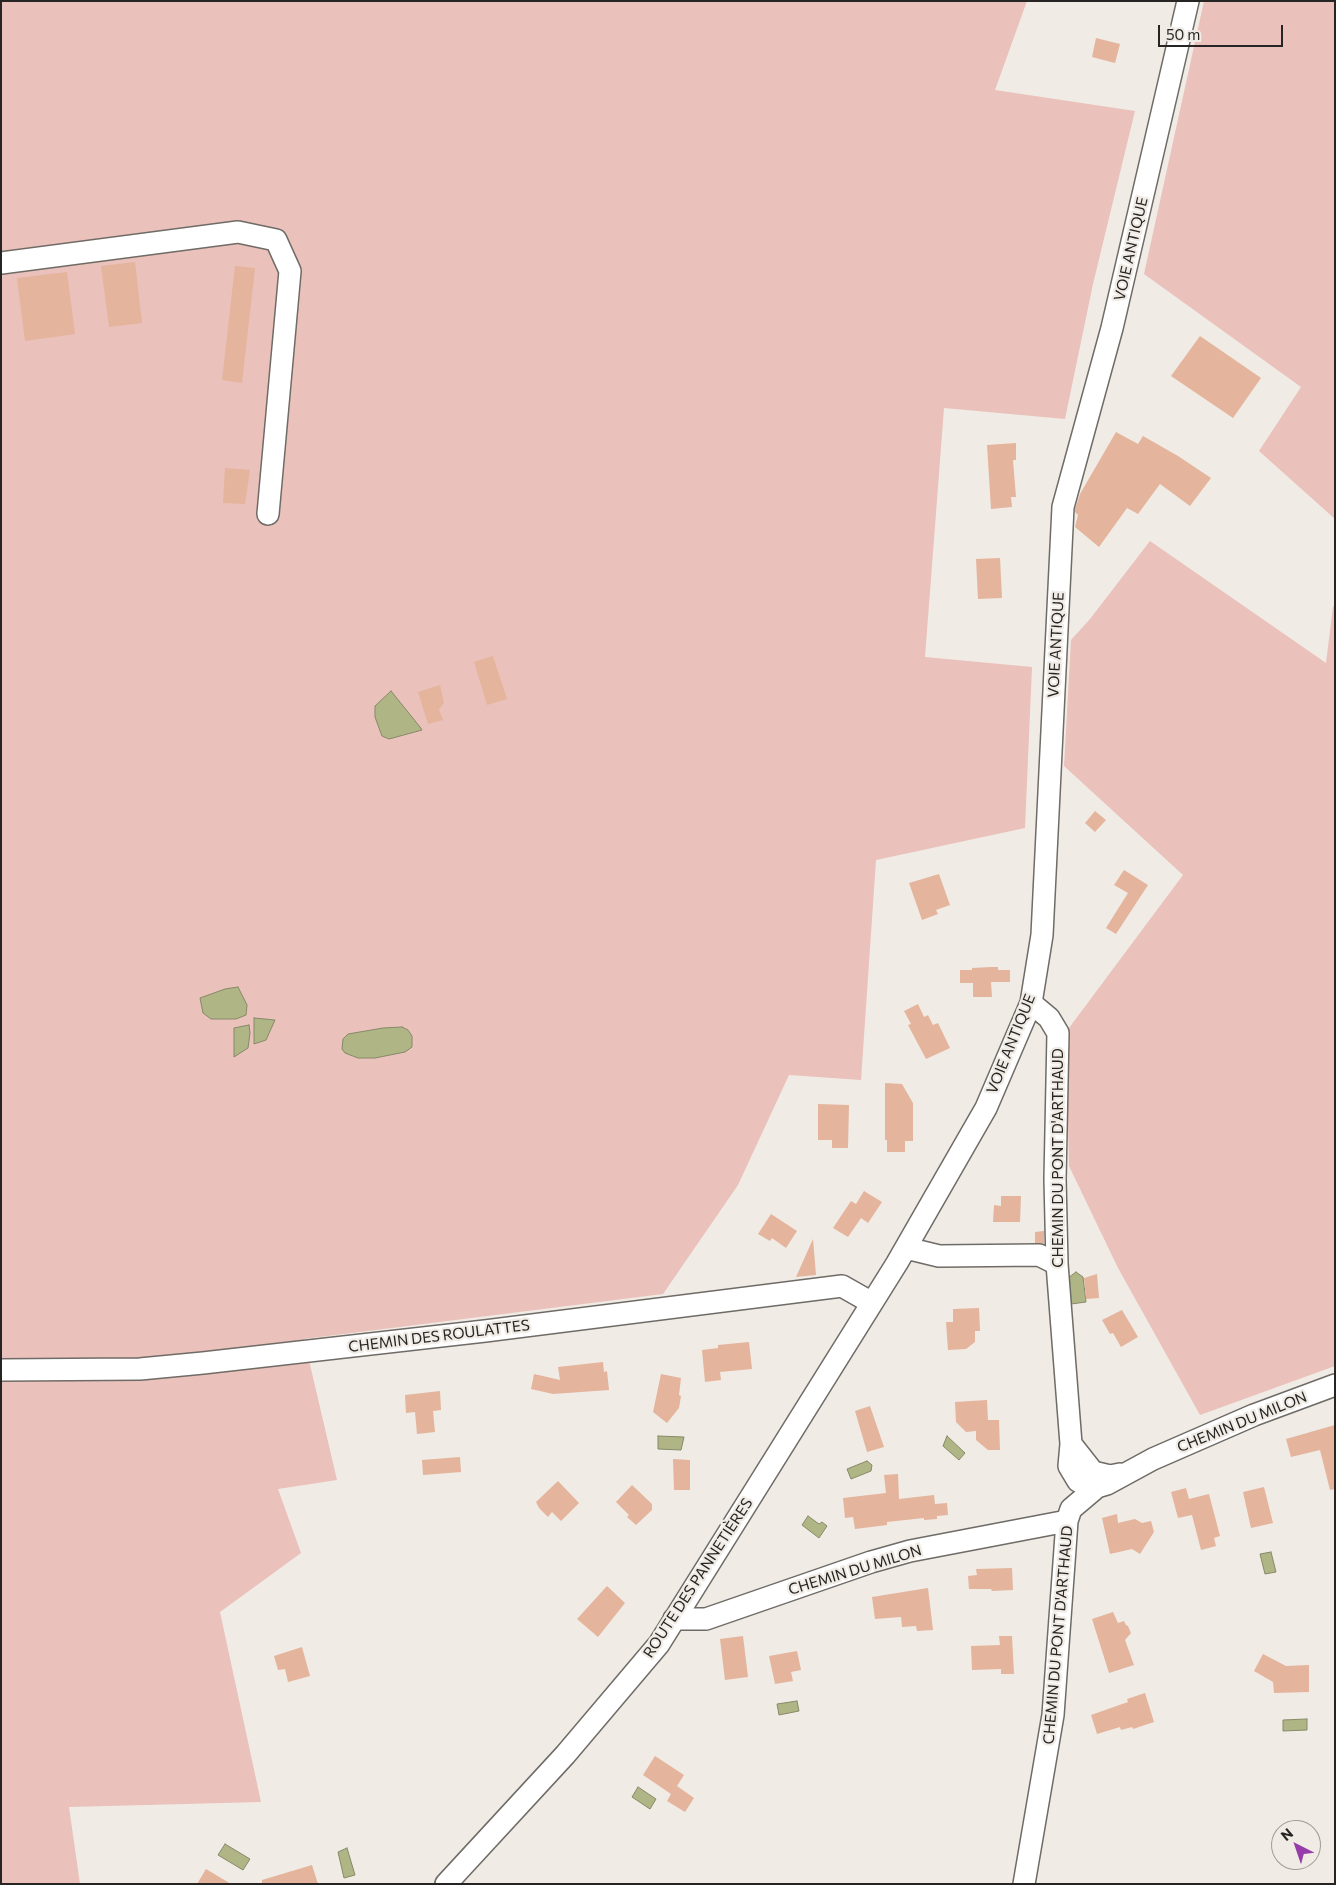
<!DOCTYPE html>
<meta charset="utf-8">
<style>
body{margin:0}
#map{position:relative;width:1336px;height:1885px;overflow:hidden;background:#f0ebe5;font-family:Commissioner,sans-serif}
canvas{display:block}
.frame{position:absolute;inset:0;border:2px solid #272523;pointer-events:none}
.north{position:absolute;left:1271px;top:1820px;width:50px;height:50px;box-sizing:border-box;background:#f0ebe5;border:1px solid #a09c97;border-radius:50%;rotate:319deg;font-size:14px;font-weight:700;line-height:20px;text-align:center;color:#272523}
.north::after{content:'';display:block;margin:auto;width:18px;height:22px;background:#963da9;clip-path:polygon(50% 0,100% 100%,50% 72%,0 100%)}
.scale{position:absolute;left:1158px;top:25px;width:125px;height:22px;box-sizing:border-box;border:2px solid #272523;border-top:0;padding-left:6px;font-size:15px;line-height:18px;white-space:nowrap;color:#272523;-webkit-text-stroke:4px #f0ebe5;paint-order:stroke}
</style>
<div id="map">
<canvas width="1336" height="1885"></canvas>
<div class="frame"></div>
<div class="north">N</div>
<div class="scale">50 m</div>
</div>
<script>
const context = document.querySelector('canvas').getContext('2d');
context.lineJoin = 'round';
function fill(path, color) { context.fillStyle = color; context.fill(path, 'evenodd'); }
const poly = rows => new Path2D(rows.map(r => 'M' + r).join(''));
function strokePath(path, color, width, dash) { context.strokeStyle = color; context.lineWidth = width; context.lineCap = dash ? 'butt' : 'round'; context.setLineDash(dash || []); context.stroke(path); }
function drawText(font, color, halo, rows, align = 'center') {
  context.font = font + ' Commissioner,sans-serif'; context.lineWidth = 4.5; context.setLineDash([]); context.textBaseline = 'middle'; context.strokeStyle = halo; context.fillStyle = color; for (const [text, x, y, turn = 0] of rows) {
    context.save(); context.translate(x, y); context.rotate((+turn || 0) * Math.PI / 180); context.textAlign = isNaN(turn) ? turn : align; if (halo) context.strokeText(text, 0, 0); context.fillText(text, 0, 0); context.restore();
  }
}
const green = poly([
 [1,1,1027,1,995,90,1135,111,1093,284,1065,419,944,408,925,657,1032,667,1025,828,876,860,861,1080,789,1075,738,1185,663,1294,304,1339,337,1480,278,1489,301,1553,220,1612,261,1802,69,1807,80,1884,1,1884],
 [1204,1,1335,1,1335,519,1259,451,1301,387,1144,274],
 [1150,541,1326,663,1333,607,1335,604,1335,1366,1200,1415,1118,1268,1069,1166,1066,1032,1183,875,1064,766,1071,640,1090,619]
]);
const water = poly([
 [391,691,420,727,422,730,389,739,382,736,375,717,375,706,391,691],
 [238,987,247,1005,246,1015,236,1019,211,1019,203,1013,200,998,225,989,238,987],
 [254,1018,275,1020,266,1040,254,1044,254,1018],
 [249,1025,250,1033,248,1048,234,1057,234,1028,249,1025],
 [402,1027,408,1030,412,1036,412,1047,405,1052,375,1058,358,1058,345,1053,342,1049,343,1039,348,1034,383,1028,402,1027],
 [1076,1272,1083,1277,1086,1302,1071,1304,1068,1278,1076,1272],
 [658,1436,684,1437,681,1450,658,1449,658,1436],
 [947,1436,965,1453,959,1460,943,1446,947,1436],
 [867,1461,872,1465,871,1471,851,1479,847,1469,867,1461],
 [808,1516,819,1524,822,1522,827,1526,819,1538,802,1525,808,1516],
 [1271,1552,1276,1572,1265,1574,1260,1554,1271,1552],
 [797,1701,799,1711,779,1715,777,1704,797,1701],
 [1307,1719,1307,1730,1283,1731,1283,1720,1307,1719],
 [638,1787,656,1799,650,1809,632,1797,638,1787],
 [225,1844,250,1859,243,1870,218,1855,225,1844],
 [347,1848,355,1875,344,1878,338,1852,347,1848]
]);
const building = poly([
 [1096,38,1120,44,1115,63,1092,57],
 [135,262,142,323,109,327,101,266],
 [235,266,255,268,242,383,222,380],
 [67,272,75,334,25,341,17,278],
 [1200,336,1261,378,1233,418,1171,376],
 [1116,432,1138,444,1143,436,1178,456,1211,478,1190,506,1160,484,1138,514,1127,508,1099,547,1075,527,1078,515,1075,512,1075,509,1080,494],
 [1016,443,1016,460,1013,460,1016,497,1011,497,1012,507,991,509,987,445],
 [225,468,250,470,245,504,223,503],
 [1000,558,1002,598,978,599,976,559],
 [493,656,507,699,487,705,474,662],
 [440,685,444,703,439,709,443,720,428,724,418,692],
 [1095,811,1106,820,1095,832,1085,823],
 [1124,870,1148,885,1116,934,1106,928,1128,893,1114,885],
 [939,874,950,905,936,910,938,914,922,920,909,883],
 [991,967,998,967,998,970,1010,970,1010,982,991,982,992,997,973,997,973,983,960,983,960,970,972,970,972,968],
 [918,1004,924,1017,928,1015,933,1025,938,1023,950,1048,926,1059,908,1025,911,1024,904,1011],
 [885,1083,902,1084,913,1103,913,1141,905,1141,905,1152,887,1152,887,1140,885,1140],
 [818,1104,849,1105,848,1148,832,1148,832,1140,818,1140],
 [864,1191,882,1202,868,1223,861,1218,848,1237,833,1228,851,1201,856,1204],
 [1001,1196,1021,1196,1020,1222,993,1222,994,1205,1001,1206],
 [771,1214,797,1231,786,1248,772,1238,770,1241,758,1234],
 [1044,1231,1044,1244,1035,1243,1035,1232],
 [813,1239,816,1275,796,1277],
 [1097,1274,1099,1298,1086,1299,1084,1278],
 [979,1308,980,1331,975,1331,975,1342,966,1349,948,1350,946,1322,953,1322,953,1309],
 [1122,1310,1138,1337,1121,1347,1113,1333,1110,1334,1102,1320],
 [749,1342,752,1369,720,1372,721,1380,705,1382,702,1350,718,1348,718,1345],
 [603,1362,604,1372,607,1371,609,1390,553,1394,531,1389,534,1374,560,1380,558,1367],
 [661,1374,681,1378,679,1395,681,1396,679,1408,667,1423,653,1412],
 [440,1391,441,1410,433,1411,435,1432,417,1434,415,1412,406,1413,405,1395],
 [987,1400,988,1420,999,1420,1000,1450,988,1450,976,1440,976,1431,966,1432,956,1422,955,1402],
 [870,1406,884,1447,867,1452,855,1411],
 [1335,1425,1335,1489,1330,1490,1320,1450,1291,1457,1286,1439],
 [460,1457,461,1472,423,1475,422,1460],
 [673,1459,690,1460,690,1490,674,1490],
 [898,1474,899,1499,934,1495,935,1504,947,1503,948,1515,937,1516,937,1519,924,1520,924,1518,887,1522,887,1525,855,1529,853,1517,845,1518,843,1498,886,1493,884,1475],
 [558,1481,579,1503,561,1521,552,1512,548,1517,539,1508,536,1502],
 [632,1485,652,1504,652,1510,636,1525,627,1517,629,1515,616,1502],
 [1264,1487,1273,1523,1251,1528,1243,1492],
 [1186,1488,1189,1499,1209,1494,1220,1536,1214,1538,1216,1546,1201,1550,1192,1515,1178,1518,1171,1492],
 [1117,1514,1118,1523,1135,1519,1142,1523,1151,1521,1154,1532,1140,1554,1132,1549,1110,1554,1102,1518],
 [1012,1568,1013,1590,992,1591,991,1589,969,1589,968,1576,977,1575,976,1569],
 [607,1586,625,1603,598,1637,577,1619],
 [928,1588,933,1630,917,1631,916,1626,902,1627,901,1617,875,1619,872,1597],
 [1113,1612,1118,1623,1124,1621,1126,1625,1128,1626,1131,1633,1125,1640,1134,1665,1109,1673,1092,1619],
 [743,1636,748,1677,725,1680,720,1639],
 [999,1636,1012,1636,1014,1674,1001,1674,1001,1669,972,1670,971,1646,1000,1645],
 [302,1647,310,1676,288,1682,285,1669,278,1670,274,1656],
 [797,1651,801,1670,791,1672,793,1681,775,1684,769,1656],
 [1263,1654,1286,1666,1309,1665,1309,1692,1274,1693,1273,1682,1254,1671],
 [1145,1693,1154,1722,1133,1729,1132,1727,1121,1730,1120,1727,1097,1734,1091,1715,1128,1702,1127,1699],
 [655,1756,684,1775,677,1786,694,1798,685,1812,667,1801,671,1794,643,1775],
 [312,1865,318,1884,262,1884,262,1880],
 [206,1869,231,1884,197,1884]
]);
const minor = poly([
 [1,263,238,232,276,240,290,271,268,514],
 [1031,1003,1049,1018,1058,1033,1055,1179,1057,1264,1071,1444,1069,1466,1078,1481,1090,1487,1097,1487,1107,1484,1153,1459,1254,1415,1335,1385],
 [906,1248,939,1256,1039,1255,1057,1264],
 [1,1370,140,1369,203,1363,485,1331,842,1286,872,1303],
 [1071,1444,1093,1472,1110,1476,1120,1474],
 [674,1619,706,1619,871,1562,910,1551,1067,1521],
 [446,1884,565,1755,659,1644,897,1263,986,1108,1031,1003,1042,935,1063,507,1112,328,1188,1],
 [1024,1884,1053,1715,1067,1521,1071,1509,1097,1487]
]);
const streetNames = [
 ["VOIE ANTIQUE",1131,249,-77],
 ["VOIE ANTIQUE",1056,645,-87],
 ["VOIE ANTIQUE",1011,1044,-68],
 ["CHEMIN DU PONT D'ARTHAUD",1058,1158,-90],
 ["CHEMIN DES ROULATTES",439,1336,-7],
 ["CHEMIN DU MILON",1242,1422,-22],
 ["CHEMIN DU MILON",855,1570,-17],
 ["ROUTE DES PANNETIÈRES",698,1578,-57],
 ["CHEMIN DU PONT D'ARTHAUD",1058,1635,-85]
];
fill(green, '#eac1bb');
fill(water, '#afb585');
strokePath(water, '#868a68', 1);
fill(building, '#e4b49c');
strokePath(minor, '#6f6b66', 24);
strokePath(minor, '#fff', 21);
drawText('15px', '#272523', '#f0ebe5', streetNames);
</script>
